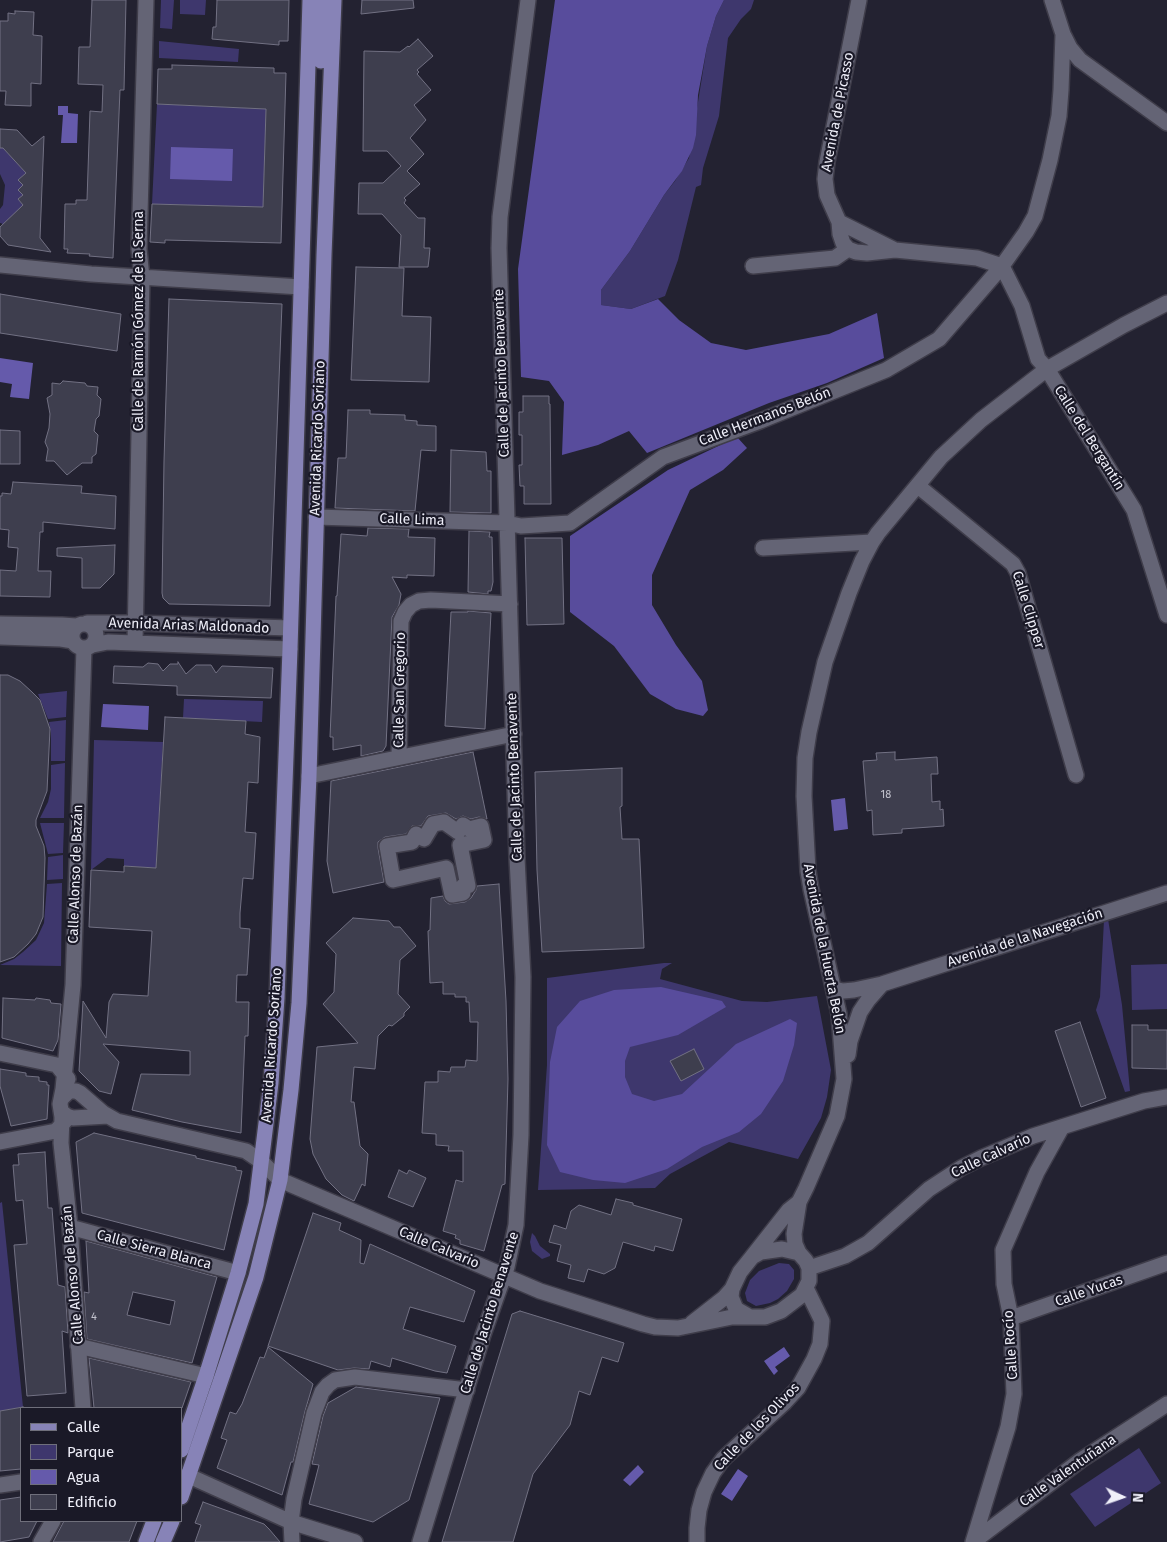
<!DOCTYPE html>
<meta charset="utf-8">
<style>
body{margin:0}
#map{position:relative;width:1167px;height:1542px;overflow:hidden;background:#232231;font-family:"Fira Sans",sans-serif}
canvas{display:block}
.legend{position:absolute;left:20px;top:1407px;width:162px;height:115px;box-sizing:border-box;background:#1a1927;border:1px solid #6f6f7b;margin:0;padding:6px 9px;list-style:none;font-size:15px;color:#efeff9}
.legend li{display:flex;align-items:center;gap:10px;height:25px}
.legend b{width:25px;border:1px solid #6f6f7b}
.north{position:absolute;left:1097px;top:1472px;width:50px;height:50px;-webkit-text-stroke:4px #1a1927;paint-order:stroke;rotate:93deg;font-size:14px;font-weight:700;line-height:20px;text-align:center;color:#efeff9}
.north::after{content:'';display:block;margin:auto;width:18px;height:22px;background:#efeff9;clip-path:polygon(50% 0,100% 100%,50% 72%,0 100%)}
</style>
<div id="map">
<canvas width="1167" height="1542"></canvas>
<ul class="legend">
<li><b style="height:6px;background:#8783b7"></b>Calle</li>
<li><b style="height:14px;background:#3e376d"></b>Parque</li>
<li><b style="height:14px;background:#655aab"></b>Agua</li>
<li><b style="height:14px;background:#3e3e4e"></b>Edificio</li>
</ul>
<div class="north">N</div>
</div>
<script>
const context = document.querySelector('canvas').getContext('2d');
context.lineJoin = 'round';
function fill(path, color) { context.fillStyle = color; context.fill(path, 'evenodd'); }
const poly = rows => new Path2D(rows.map(r => 'M' + r).join(''));
function strokePath(path, color, width, dash) { context.strokeStyle = color; context.lineWidth = width; context.lineCap = dash ? 'butt' : 'round'; context.setLineDash(dash || []); context.stroke(path); }
function drawText(font, color, halo, rows, align = 'center') {
  context.font = font + ' "Fira Sans",sans-serif'; context.lineWidth = 4.5; context.setLineDash([]); context.textBaseline = 'middle'; context.strokeStyle = halo; context.fillStyle = color; for (const [text, x, y, turn = 0] of rows) {
    context.save(); context.translate(x, y); context.rotate((+turn || 0) * Math.PI / 180); context.textAlign = isNaN(turn) ? turn : align; if (halo) context.strokeText(text, 0, 0); context.fillText(text, 0, 0); context.restore();
  }
}
const green = poly([
 [161,0,174,0,172,29,160,28],
 [180,0,206,0,205,15,180,14],
 [724,0,754,0,751,9,741,19,728,38,719,116,703,168,701,185,696,187,678,260,665,296,631,309,601,305,601,290,630,251,664,195,675,181,689,158,707,46,716,16],
 [159,41,239,49,238,62,159,58],
 [157,104,266,109,263,207,152,204],
 [0,148,3,148,26,173,18,180,23,185,18,190,23,195,18,199,23,205,7,228,1,223,0,223,0,209,3,205,5,185,0,174],
 [67,691,66,717,48,719,38,694],
 [184,699,263,701,262,722,183,718],
 [66,720,65,761,51,761,51,733,49,722],
 [94,740,163,742,156,868,124,866,124,859,107,858,91,870],
 [65,763,64,818,40,818,48,802,51,789,51,765],
 [40,823,64,823,63,853,48,854],
 [63,855,63,879,47,880,48,857],
 [62,883,61,966,0,965,14,959,23,952,36,940,44,923,47,884],
 [1108,919,1122,1005,1130,1091,1125,1092,1096,1010,1100,997,1104,920],
 [664,963,672,963,662,969,660,979,742,1001,767,1002,817,996,831,1070,827,1097,821,1118,798,1159,729,1142,670,1174,655,1188,538,1190,547,1065,547,978],
 [1167,964,1167,1009,1132,1010,1131,965],
 [2,1202,23,1407,0,1411,0,1203],
 [532,1233,535,1236,540,1246,550,1254,550,1256,542,1259,532,1251,530,1242],
 [779,1263,789,1264,794,1270,794,1279,787,1291,778,1299,770,1303,756,1306,747,1301,745,1293,750,1280,759,1271],
 [1139,1448,1161,1483,1095,1527,1070,1494]
]);
const forest = poly([
 [555,0,724,0,716,16,707,46,698,95,696,135,693,148,682,171,664,195,630,251,601,290,601,305,631,309,658,299,679,320,711,343,746,350,829,334,877,313,884,358,827,383,769,403,647,453,629,431,598,445,562,455,564,402,549,381,521,377,518,269],
 [737,437,747,448,723,470,690,490,652,575,652,605,676,645,702,681,708,710,703,716,676,709,650,694,614,646,570,612,570,536,668,470],
 [661,987,722,1001,726,1007,678,1035,630,1047,625,1061,625,1077,632,1094,654,1101,682,1094,736,1044,790,1019,797,1023,794,1045,783,1081,761,1114,739,1132,702,1147,667,1169,625,1183,593,1180,560,1172,547,1145,550,1062,557,1027,580,1001,614,990]
]);
const water = poly([
 [58,106,68,106,68,113,78,114,77,143,61,143,63,115,58,115],
 [171,147,233,149,232,181,170,179],
 [0,358,33,363,29,399,10,397,12,384,0,382],
 [103,704,149,706,148,730,101,727],
 [845,798,848,829,834,831,831,800],
 [784,1347,790,1356,775,1367,778,1371,774,1375,764,1361],
 [638,1465,644,1472,630,1486,623,1480],
 [738,1469,748,1476,732,1501,721,1494]
]);
const building = poly([
 [92,0,126,0,124,90,120,90,113,258,89,256,90,254,67,253,68,249,64,249,65,204,76,204,76,200,87,200,90,111,102,112,103,85,78,84,79,47,90,47,92,0],
 [217,0,289,0,288,41,279,41,279,45,212,39,213,27,216,27,217,0],
 [362,0,413,0,414,8,361,14,362,0],
 [15,11,34,12,33,35,42,36,41,84,31,83,31,106,5,105,6,91,0,91,0,21,8,21,8,13,15,14,15,11],
 [418,39,433,56,417,70,419,72,417,74,431,90,414,105,426,120,410,138,424,154,407,171,420,184,404,198,406,200,404,203,418,218,425,218,424,248,430,248,429,259,428,267,399,267,401,235,382,214,358,214,359,183,383,183,401,166,387,151,363,151,364,51,400,52,408,46,409,47,418,39],
 [172,65,274,68,274,73,286,73,281,243,165,240,165,243,150,242,152,204,263,207,266,109,157,104,158,69,172,69,172,65],
 [0,129,17,130,32,146,44,136,40,238,51,252,8,245,0,236,0,227,23,205,18,199,23,195,18,190,23,185,18,180,26,173,3,148,0,148,0,129],
 [356,267,404,268,402,316,431,317,429,382,351,380,356,267],
 [0,294,121,314,117,351,0,333,0,294],
 [169,299,282,304,270,606,169,604,163,598,162,593,164,461,169,299],
 [63,381,85,383,87,386,98,387,97,395,101,399,99,416,96,419,94,431,98,435,96,454,92,457,92,463,82,463,67,475,54,461,46,461,48,449,45,442,49,428,50,414,47,398,52,395,52,383,60,384,63,381],
 [523,396,549,396,549,404,550,404,551,504,524,504,524,486,520,486,519,465,522,465,522,435,519,435,519,412,523,412,523,396],
 [348,410,370,410,370,414,405,415,405,420,417,421,417,425,436,426,436,451,421,450,415,511,335,508,338,458,346,458,348,410],
 [0,430,20,431,20,464,0,464,0,430],
 [451,450,486,452,487,471,491,471,491,513,450,512,451,450],
 [13,482,82,486,81,493,116,496,115,529,43,522,43,532,40,532,38,571,51,571,50,597,0,596,0,570,16,571,18,548,8,547,9,530,0,529,0,496,2,496,2,493,11,494,13,482],
 [368,528,409,529,408,537,435,538,434,576,407,575,407,578,392,577,401,594,399,605,392,617,386,746,383,751,361,756,361,745,333,750,333,737,330,737,336,596,337,596,341,534,367,536,368,528],
 [469,531,490,532,489,537,492,537,493,582,491,591,488,591,488,594,468,592,469,531],
 [525,538,562,538,564,624,527,625,525,538],
 [115,545,114,574,100,588,82,588,82,558,57,556,57,548,115,545],
 [468,611,491,613,485,729,445,726,451,612,468,612,468,611],
 [178,662,186,674,196,665,211,665,216,673,222,666,273,668,271,698,177,695,177,686,113,683,114,666,143,667,148,663,158,664,163,671,170,664,178,664,178,662],
 [0,675,8,675,20,681,32,692,40,700,50,729,47,791,36,820,36,826,44,846,45,858,43,917,36,934,28,944,14,957,0,962,0,675],
 [165,717,246,721,245,734,260,737,258,783,248,782,246,817,245,832,256,833,253,879,243,878,240,913,240,928,250,929,247,975,237,975,236,1002,249,1002,248,1036,245,1036,241,1133,182,1122,132,1110,141,1074,190,1075,190,1051,103,1044,119,1062,111,1094,99,1091,79,1071,83,1001,106,1038,109,1002,113,994,148,996,152,931,89,927,91,870,124,872,124,866,156,868,165,717],
 [473,752,487,819,479,817,471,819,463,816,456,819,446,813,428,816,421,826,412,826,406,834,385,837,378,842,378,848,384,882,333,893,327,861,331,781,473,752],
 [895,752,895,760,937,757,938,774,931,774,932,802,940,801,940,810,943,809,944,826,902,829,902,833,873,835,872,810,867,811,863,761,877,760,876,753,895,752],
 [622,768,622,806,620,807,622,839,639,839,644,948,542,952,537,870,535,772,622,768],
 [499,884,506,1001,508,1079,505,1184,502,1185,484,1251,460,1244,460,1240,455,1238,456,1235,443,1231,456,1180,463,1182,463,1151,448,1151,449,1146,436,1145,436,1134,422,1133,425,1082,438,1082,438,1071,450,1072,451,1067,465,1067,466,1060,477,1061,478,1022,470,1022,469,1002,466,1002,466,997,455,997,455,994,443,994,443,982,430,983,428,931,430,930,431,898,443,896,445,901,449,904,465,902,471,898,476,890,477,886,499,884],
 [353,918,389,921,394,927,400,927,416,946,400,960,398,994,410,1007,404,1013,404,1016,392,1026,389,1025,378,1036,375,1069,354,1067,351,1102,354,1102,360,1146,368,1154,365,1186,362,1184,354,1201,342,1195,326,1179,313,1154,310,1139,317,1047,358,1043,323,1004,334,992,336,954,326,943,353,918],
 [3,998,35,1000,36,998,50,1000,51,1003,61,1004,58,1040,53,1051,2,1038,3,998],
 [1080,1022,1106,1098,1081,1107,1055,1031,1080,1022],
 [1132,1025,1148,1025,1148,1030,1167,1030,1167,1069,1132,1068,1132,1025],
 [694,1049,704,1069,681,1081,670,1061,694,1049],
 [0,1069,26,1073,26,1076,39,1077,39,1081,47,1082,47,1085,49,1085,47,1119,11,1126,0,1086,0,1069],
 [94,1133,196,1156,196,1158,236,1167,236,1170,242,1171,224,1250,82,1213,76,1142,94,1133],
 [45,1152,48,1208,52,1208,58,1285,65,1287,68,1333,62,1331,66,1393,27,1396,14,1245,27,1244,23,1200,16,1201,13,1165,19,1165,18,1154,45,1152],
 [399,1170,407,1174,409,1170,426,1178,413,1207,388,1197,399,1170],
 [616,1199,633,1203,633,1205,682,1219,673,1251,655,1246,654,1251,623,1242,615,1268,604,1274,588,1269,584,1282,568,1278,571,1265,557,1261,561,1245,549,1242,554,1225,566,1229,571,1211,579,1205,611,1215,616,1199],
 [313,1213,341,1223,339,1230,361,1240,360,1263,364,1264,370,1244,475,1291,464,1322,410,1307,403,1329,456,1346,447,1373,435,1371,392,1358,390,1367,371,1361,369,1369,354,1368,338,1370,268,1346,313,1213],
 [86,1241,217,1277,192,1363,87,1339,84,1292,89,1293,86,1241],
 [133,1292,175,1301,170,1325,127,1315,133,1292],
 [520,1311,624,1343,618,1362,602,1357,590,1395,579,1391,570,1425,533,1474,513,1542,442,1542,512,1314,520,1311],
 [268,1347,313,1384,305,1411,293,1462,291,1462,282,1495,217,1468,227,1440,221,1438,230,1412,236,1414,242,1404,260,1357,264,1358,268,1347],
 [89,1358,191,1382,182,1408,94,1408,89,1358],
 [356,1387,440,1398,409,1500,373,1522,309,1504,319,1465,312,1464,323,1416,328,1403,356,1387],
 [23,1407,21,1408,21,1469,0,1471,0,1411,23,1407],
 [21,1497,21,1521,37,1521,29,1537,0,1542,0,1500,21,1497],
 [203,1502,264,1524,269,1529,280,1542,195,1542,201,1525,195,1523,203,1502],
 [64,1521,137,1521,129,1542,53,1542,64,1521]
]);
const minor = poly([
 [859,0,827,162,825,179,827,195,839,222,840,234,843,243,848,249,856,252,867,253,895,250,977,258,1002,266],
 [1064,36,1070,48,1080,60,1167,123],
 [839,222,893,249],
 [0,265,91,274,301,287],
 [753,266,835,258,848,249],
 [1002,266,1022,306,1038,359,1047,369,1134,510,1167,615],
 [918,486,1013,564,1018,573,1076,775],
 [316,517,507,523,521,526,570,523,663,457,760,421,886,370,939,339,1002,266,1026,232,1035,216,1050,160,1059,116,1061,90,1063,34,1052,0],
 [763,548,872,542],
 [87,623,135,623,290,628],
 '72 636a12 12 0 1 1 24 0a12 12 0 1 1-24 0Z',
 [0,624,62,625,76,626],
 [0,637,61,639,73,641],
 [135,643,142,277,139,249,146,0],
 [93,645,108,642,290,649],
 [399,757,401,621,405,612,411,605,419,601,431,600,510,604],
 [309,776,514,734],
 [444,822,458,832,463,825,469,829,481,826,484,840,460,845,468,886,463,886,463,893,452,895,446,868,393,880,387,846,412,842,416,834,424,839,433,824,444,822],
 [834,989,843,991,854,990,882,984,1167,893],
 [0,1053,57,1065,68,1079],
 [848,1055,850,1041,860,1012,868,1000,882,984],
 [61,1099,69,1091,76,1091,80,1093,103,1113,117,1121,246,1151,262,1162,280,1180,540,1291,643,1324,655,1327,678,1328,732,1317,750,1317],
 [62,1112,67,1116,73,1118,108,1116],
 [0,1142,56,1131,65,1121],
 [70,1227,238,1273],
 [782,1249,799,1253,806,1261,809,1268,809,1281,802,1295,781,1311,765,1317,750,1317,736,1309,731,1297,732,1289,740,1272,752,1257,761,1252,782,1249],
 [799,1253,795,1244,794,1234,799,1202],
 [752,1257,789,1210,799,1202,806,1188,837,1116,844,1079,839,1014,811,889,808,871,804,796,805,758,809,732,825,662,849,593,862,561,872,542,878,533,941,457,981,420,1047,369,1124,325,1167,303],
 [809,1268,845,1256,868,1243,929,1189,961,1168,981,1158,1033,1136,1144,1101,1167,1097],
 [1011,1318,1167,1263],
 [692,1323,724,1298,732,1289],
 [78,1346,206,1376],
 [83,1408,70,1227,61,1143,62,1117,60,1104,63,1089,73,985,84,648],
 [181,1477,189,1476,291,1522,355,1542],
 [0,1485,21,1482],
 [41,1542,53,1521],
 [292,1542,291,1522,294,1499,314,1413,322,1392,328,1385,335,1380,355,1377,467,1390],
 [420,1542,483,1335,507,1267,516,1225,521,1135,523,977,517,858,499,248,500,217,528,0],
 [697,1542,697,1528,699,1510,704,1492,713,1473,723,1459,785,1402,798,1388,814,1359,820,1344,822,1321,806,1288],
 [973,1542,1008,1427,1014,1394,1011,1318,1004,1284,1003,1250,1037,1172,1062,1127],
 [973,1542,1081,1460,1167,1404]
]);
const major = poly([
 [321,61,323,0],
 [181,1450,206,1376,238,1273,256,1204,271,1083,277,998,290,649,310,0],
 [181,1497,256,1277,280,1180,291,1090,299,1003,309,776,324,255,334,0],
 [146,1542,154,1521],
 [163,1542,172,1521]
]);
const numberNames = [
 ["18",886,795],
 ["4",94,1317]
];
const streetNames = [
 ["Avenida de Picasso",838,112,-79],
 ["Calle de Ramón Gómez de la Serna",139,321,-90],
 ["Calle de Jacinto Benavente",502,373,-92],
 ["Calle Hermanos Belón",765,417,-21],
 ["Avenida Ricardo Soriano",318,438,-88],
 ["Calle del Bergantín",1089,438,58],
 ["Calle Lima",412,520,2],
 ["Calle Clipper",1028,610,73],
 ["Avenida Arias Maldonado",189,626,2],
 ["Calle San Gregorio",400,690,-89],
 ["Calle de Jacinto Benavente",515,777,-92],
 ["Calle Alonso de Bazán",76,874,-88],
 ["Avenida de la Navegación",1025,938,-18],
 ["Avenida de la Huerta Belón",824,949,79],
 ["Avenida Ricardo Soriano",272,1045,-86],
 ["Calle Calvario",991,1156,-25],
 ["Calle Calvario",439,1248,23],
 ["Calle Sierra Blanca",154,1250,15],
 ["Calle Alonso de Bazán",73,1275,-95],
 ["Calle Yucas",1089,1291,-19],
 ["Calle de Jacinto Benavente",490,1313,-73],
 ["Calle Rocío",1011,1345,-94],
 ["Calle de los Olivos",757,1427,-46],
 ["Calle Valentuñana",1068,1471,-35]
];
fill(green, '#3e376d');
fill(forest, '#584c9c');
fill(water, '#655aab');
fill(building, '#3e3e4e');
strokePath(building, '#727183', 1);
strokePath(minor, '#3f3d4a', 18);
strokePath(major, '#3f3d4a', 18);
strokePath(minor, '#646475', 15);
strokePath(major, '#8783b7', 15);
drawText('11px', '#c3c3ce', null, numberNames);
drawText('14px', '#efeff9', '#1a1927', streetNames);
</script>
